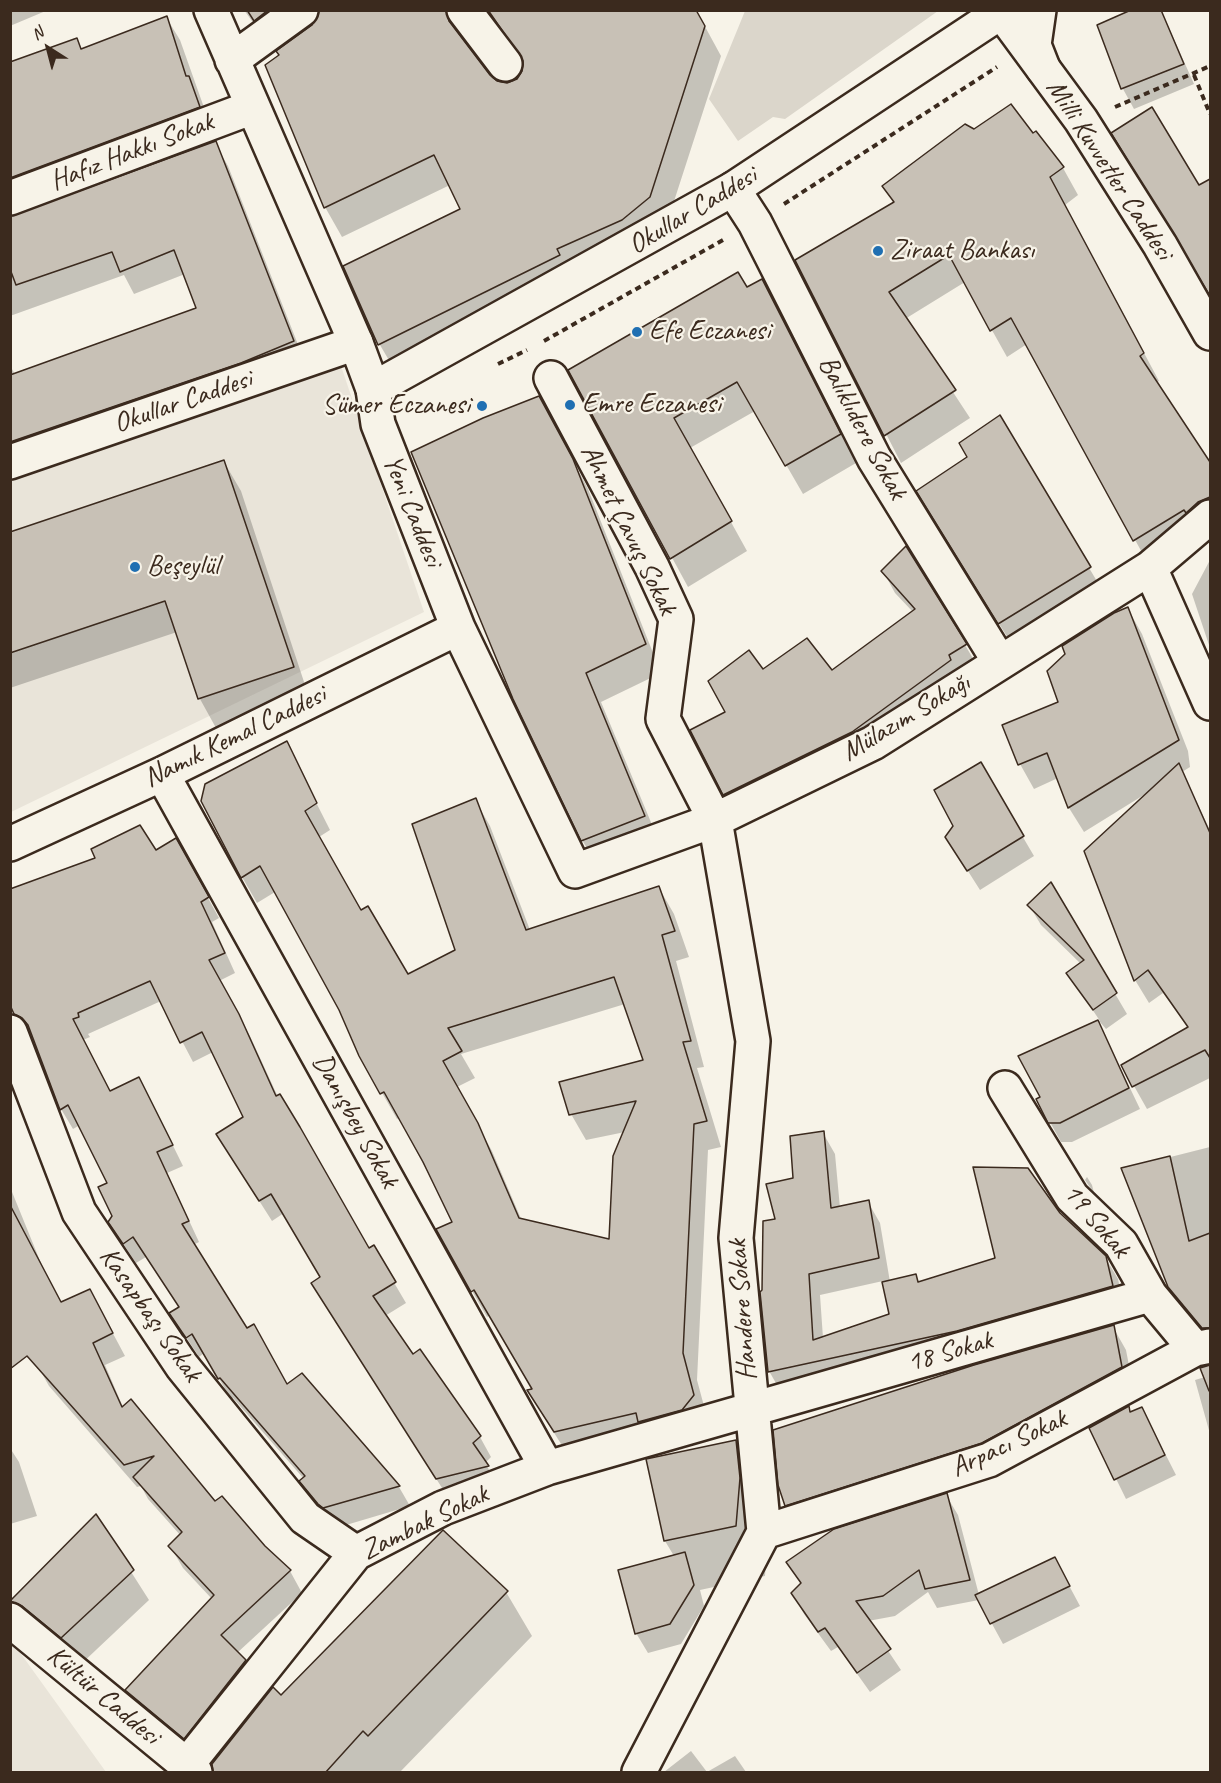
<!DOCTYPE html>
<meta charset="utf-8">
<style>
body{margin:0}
#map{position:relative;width:1221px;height:1783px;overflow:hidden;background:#f7f3e8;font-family:Caveat,sans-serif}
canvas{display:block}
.frame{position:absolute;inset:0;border:12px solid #3b2a1e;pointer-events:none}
.north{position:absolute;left:18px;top:18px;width:60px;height:60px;-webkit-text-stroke:4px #f7f3e8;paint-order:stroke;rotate:324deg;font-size:16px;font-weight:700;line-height:24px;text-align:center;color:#3b2a1e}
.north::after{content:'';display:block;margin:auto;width:21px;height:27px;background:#3b2a1e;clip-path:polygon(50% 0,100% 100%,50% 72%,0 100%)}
</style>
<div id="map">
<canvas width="1221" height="1783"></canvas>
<div class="frame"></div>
<div class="north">N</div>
</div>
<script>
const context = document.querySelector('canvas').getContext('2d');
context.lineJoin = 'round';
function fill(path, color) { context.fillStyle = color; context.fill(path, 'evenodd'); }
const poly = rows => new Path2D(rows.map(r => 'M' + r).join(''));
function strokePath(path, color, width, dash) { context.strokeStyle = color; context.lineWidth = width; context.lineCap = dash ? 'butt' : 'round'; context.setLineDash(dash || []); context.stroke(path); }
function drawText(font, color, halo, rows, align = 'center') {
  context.font = font + ' Caveat,sans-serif'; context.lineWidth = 4.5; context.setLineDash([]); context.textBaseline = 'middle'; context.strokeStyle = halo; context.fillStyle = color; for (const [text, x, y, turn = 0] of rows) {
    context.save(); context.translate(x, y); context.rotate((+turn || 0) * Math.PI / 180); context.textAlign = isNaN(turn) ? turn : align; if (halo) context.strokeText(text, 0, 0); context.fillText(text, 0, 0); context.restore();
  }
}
const built = poly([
 [340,363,424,612,11,812,11,480],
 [11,1640,106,1772,11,1772]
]);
const green = poly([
 [745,11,745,10,938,11,785,119,773,117,738,141,709,99]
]);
const shadow = poly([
 [10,10,48,10,10,26],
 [244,10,696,10,721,56,666,226,397,374,380,345,345,267,462,210,450,185,342,237,325,207,281,56,303,31,302,30,272,49],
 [498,28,525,64,523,72,517,80,507,84,497,82,489,76,462,40,463,33],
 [1161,10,1194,84,1134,109,1123,89,1099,26],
 [166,17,180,40,212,130,10,208,10,117,76,40,82,50],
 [974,131,1033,136,1063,168,1078,195,1065,205,1159,381,1156,383,1210,465,1210,534,1150,567,1027,344,1007,357,965,282,905,319,970,418,901,463,797,260,894,203,884,186],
 [215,143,228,166,306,365,10,470,10,366,15,374,198,309,185,274,134,294,124,275,10,316,10,218],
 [1210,181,1210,293,1188,253,1198,187],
 [762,281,856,463,803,494,755,411,690,448,747,551,688,587,570,370],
 [999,417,1104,593,1014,648,933,516,969,458],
 [555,426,588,489,661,673,601,702,660,844,599,868,582,840],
 [224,462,241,491,309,697,216,728,200,699,177,632,10,688,10,534],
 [1210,560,1210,648,1192,594],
 [883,571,965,645,978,667,737,816,692,731,727,712,762,671,831,673,913,612,895,593],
 [1128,609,1142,634,1188,751,1190,767,1182,772,1210,830,1210,871,1204,874,1210,885,1210,1078,1147,1109,1134,1086,1188,1028,1163,993,1149,1003,1135,980,1086,852,1147,793,1084,832,1069,808,1058,778,1034,789,1020,764,1004,726,1060,703],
 [286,743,330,830,319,837,361,912,408,976,456,951,475,800,490,826,530,930,659,888,674,914,689,957,676,961,704,1067,697,1068,721,1147,708,1150,697,1380,708,1421,570,1458,544,1417,534,1390,490,1315,487,1317,472,1291,454,1223,399,1118,397,1119,361,1056,340,1009,275,892,257,903,242,877],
 [625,1004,645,1061,571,1114,586,1140,625,1132,610,1241,522,1221,492,1151,457,1087,475,1078,461,1054],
 [980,764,1034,856,980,890,959,857,955,827],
 [176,840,219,918,212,922,235,973,219,981,250,1036,278,1097,368,1250,373,1247,406,1303,385,1316,412,1356,480,1437,491,1457,485,1463,499,1486,449,1499,325,1303,321,1277,284,1213,272,1221,230,1155,245,1118,213,1052,193,1062,161,1001,88,1034,90,1037,83,1040,110,1093,139,1079,150,1099,183,1166,167,1173,199,1242,193,1245,246,1330,287,1386,302,1375,399,1487,410,1506,336,1528,331,1524,313,1502,301,1482,304,1479,233,1398,231,1399,204,1353,199,1357,171,1314,180,1308,146,1257,136,1263,122,1242,110,1222,113,1216,109,1184,80,1125,73,1129,61,1109,35,1040,26,1033,10,1038,10,891,155,852],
 [1051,885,1127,1014,1106,1029,1100,1022,1099,1023,1140,1109,1072,1142,1061,1142,1050,1122,1042,1097,1020,1056,1100,1021,1068,973,1081,964,1041,925,1029,905],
 [823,1133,835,1154,840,1208,868,1202,880,1223,890,1282,915,1275,920,1283,997,1259,1059,1214,1105,1257,1118,1279,1124,1307,781,1392,769,1371,776,1220,795,1179],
 [883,1281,891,1315,823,1338,820,1295],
 [1210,1147,1210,1344,1183,1311,1169,1286,1123,1169],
 [1087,1177,1092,1185,1094,1193,1085,1180],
 [10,1187,45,1273,61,1304,102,1313,125,1356,105,1365,123,1407,215,1504,290,1571,302,1593,237,1653,258,1683,197,1760,140,1713,127,1691,212,1599,183,1568,170,1546,181,1536,148,1499,141,1486,137,1487,49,1386,36,1363,10,1332],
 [1113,1327,1126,1350,1134,1391,800,1528,786,1505],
 [1210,1366,1210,1434,1195,1380,1205,1377,1201,1369],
 [1128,1408,1131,1413,1142,1408,1176,1475,1126,1499,1091,1428],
 [736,1442,765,1492,768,1530,765,1576,700,1590,704,1606,681,1644,648,1653,636,1633,674,1556,665,1541],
 [10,1448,19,1462,37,1516,10,1524],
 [946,1495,958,1515,979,1595,1065,1578,1080,1606,1003,1644,979,1600,937,1608,928,1592,895,1616,868,1621,901,1670,870,1692,838,1647,831,1651,804,1614,793,1594,801,1584,788,1562],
 [96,1517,149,1600,79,1666,29,1631,12,1602],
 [506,1592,532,1636,400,1772,215,1772,281,1697],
 [691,1751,707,1772,735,1756,746,1772,664,1772]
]);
const building = poly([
 [247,10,268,10,254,21,247,10],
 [319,10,446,10,449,21,490,75,497,81,507,83,517,79,522,71,523,61,488,10,696,10,705,26,650,197,622,220,557,249,560,255,378,345,343,266,460,209,434,155,324,208,265,65,279,55,276,51,312,25,319,10],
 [1131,10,1161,10,1184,64,1121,89,1097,25,1131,10],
 [167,16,186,76,189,76,200,107,10,178,10,62,77,38,81,49,167,16],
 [1011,104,1033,133,1036,131,1064,167,1050,177,1144,353,1140,356,1210,462,1210,497,1198,502,1186,513,1184,510,1133,541,1011,318,990,331,949,255,889,292,956,390,884,436,795,260,894,202,882,186,965,124,974,129,1011,104],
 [1152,107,1199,185,1210,179,1210,296,1111,133,1152,107],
 [216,141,294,341,241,363,10,442,10,375,196,308,174,250,120,272,112,252,16,285,10,269,10,216,216,141],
 [738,272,747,287,762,279,841,434,785,466,737,382,674,418,732,521,670,559,568,370,738,272],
 [539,396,573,459,646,644,586,673,645,816,581,841,513,699,411,452,483,418,539,396],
 [1000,415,1091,567,998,624,916,491,967,457,959,443,1000,415],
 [224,460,294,667,198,699,165,601,10,653,10,532,224,460],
 [906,546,967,644,949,655,951,660,852,732,723,795,690,730,725,712,708,681,749,650,763,669,807,638,832,670,915,609,881,571,906,546],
 [1128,607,1179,740,1068,808,1047,753,1018,765,1002,725,1058,702,1047,671,1065,654,1062,646,1114,613,1128,607],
 [287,741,317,803,305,811,361,910,368,906,408,974,455,950,412,824,476,798,526,930,659,886,675,931,662,935,691,1041,683,1042,707,1121,694,1124,683,1353,694,1395,682,1410,638,1422,636,1413,554,1432,527,1390,532,1389,474,1290,471,1292,436,1229,452,1222,423,1162,384,1092,380,1094,359,1056,339,1010,260,866,241,878,201,801,205,784,287,741],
 [614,977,643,1060,559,1082,569,1115,636,1101,613,1156,609,1239,519,1218,478,1123,443,1061,462,1051,448,1028,614,977],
 [981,762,1024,836,967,871,945,837,953,826,934,790,981,762],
 [1179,763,1210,833,1210,1058,1205,1050,1132,1087,1121,1065,1188,1027,1148,970,1134,981,1084,851,1179,763],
 [140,825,156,850,176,838,209,897,201,902,225,953,209,960,239,1014,276,1096,280,1094,300,1127,369,1248,374,1245,396,1282,373,1296,413,1354,420,1349,481,1436,473,1443,489,1466,436,1479,311,1283,320,1277,271,1194,259,1201,216,1134,243,1117,202,1032,180,1043,150,981,78,1013,79,1017,73,1019,110,1091,139,1077,173,1145,157,1152,189,1221,182,1224,247,1328,254,1324,287,1384,302,1373,400,1486,323,1508,318,1504,299,1481,305,1476,220,1378,218,1379,192,1334,186,1338,169,1313,179,1307,133,1237,123,1244,108,1222,112,1216,98,1187,107,1183,68,1105,60,1110,28,1025,22,1018,14,1014,10,1005,10,889,95,858,91,849,140,825],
 [1051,882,1117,993,1093,1010,1066,973,1084,960,1027,905,1051,882],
 [1098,1020,1129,1088,1060,1123,1048,1123,1036,1099,1040,1097,1018,1056,1098,1020],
 [824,1131,831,1208,869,1200,879,1258,809,1274,813,1340,889,1314,882,1282,916,1274,918,1282,995,1258,973,1167,1028,1168,1060,1213,1106,1256,1113,1286,957,1331,768,1372,760,1292,762,1290,763,1221,775,1219,766,1184,793,1178,790,1136,824,1131],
 [1170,1156,1189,1241,1210,1233,1210,1328,1202,1328,1168,1287,1121,1168,1170,1156],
 [10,1205,61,1302,90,1289,113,1333,93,1343,122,1407,131,1399,215,1501,222,1496,265,1546,291,1570,221,1635,246,1660,184,1739,125,1690,214,1595,168,1546,182,1532,133,1477,154,1456,124,1465,27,1356,10,1369,10,1205],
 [1114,1325,1122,1367,982,1443,785,1506,778,1485,773,1430,974,1365,1114,1325],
 [1210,1365,1210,1391,1209,1391,1200,1368,1210,1365],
 [1129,1406,1130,1412,1142,1407,1165,1455,1114,1480,1089,1428,1129,1406],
 [736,1440,740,1478,736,1526,664,1541,646,1459,736,1440],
 [947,1493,970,1580,925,1589,919,1570,883,1596,856,1601,891,1649,857,1673,825,1628,818,1632,791,1593,801,1583,786,1562,834,1529,947,1493],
 [96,1514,134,1570,61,1638,22,1606,10,1601,96,1514],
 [443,1530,508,1591,368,1736,363,1731,325,1773,213,1773,212,1764,273,1687,281,1695,443,1530],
 [685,1552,694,1585,670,1624,635,1634,618,1570,685,1552],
 [1055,1557,1070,1586,990,1624,975,1595,1055,1557]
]);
const path = poly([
 [1194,75,1210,114],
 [1115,107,1210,66],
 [784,204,997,67],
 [544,341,723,240],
 [498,364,527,350]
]);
const minor = poly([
 [211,10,356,343,373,389,378,424,458,628,575,871,715,820,873,743,1150,568,1210,517],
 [464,10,505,64],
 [232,60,301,10],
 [733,189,755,223,874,458,999,661],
 [10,198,253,107],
 [551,378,652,567,676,619,663,719,715,820,753,1041,736,1238,764,1532,639,1772],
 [1150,568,1210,703],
 [162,774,547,1468],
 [10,844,162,774,458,628],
 [10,1032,79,1212,182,1366,305,1518,356,1553],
 [1005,1088,1072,1197,1121,1244,1150,1295,1195,1349],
 [764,1532,989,1460,1195,1349,1210,1346],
 [10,1620,195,1772],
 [186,1766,356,1553,443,1508,547,1468,1150,1295]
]);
const tertiary = poly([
 [373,389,733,189,1001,12],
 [10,462,356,343]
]);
const secondary = poly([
 [1039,10,1034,45,1043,68]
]);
const primary = poly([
 [1000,10,1081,120,1160,245,1210,333]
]);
const markers = [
 [878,251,6,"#1f6fb2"],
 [637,332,6,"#1f6fb2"],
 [570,405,6,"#1f6fb2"],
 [482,406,6,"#1f6fb2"],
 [135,567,6,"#1f6fb2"]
];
const streetNames = [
 ["Hafız Hakkı Sokak",132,152,-21],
 ["Milli Kuvvetler Caddesi",1109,170,57],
 ["Okullar Caddesi",693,211,-31],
 ["Okullar Caddesi",183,402,-19],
 ["Balıklıdere Sokak",862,428,62],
 ["Yeni Caddesi",412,511,68],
 ["Ahmet Çavuş Sokak",628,530,64],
 ["Mülazım Sokağı",906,718,-31],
 ["Namık Kemal Caddesi",235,737,-26],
 ["Danışbey Sokak",355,1121,61],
 ["19 Sokak",1096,1221,50],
 ["Handere Sokak",743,1310,-94],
 ["Kasapbaşı Sokak",150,1315,55],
 ["18 Sokak",950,1352,-16],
 ["Arpacı Sokak",1009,1444,-25],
 ["Zambak Sokak",425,1523,-26],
 ["Kültür Caddesi",103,1696,40]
];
const poiNames = [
 ["Ziraat Bankası",890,251],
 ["Efe Eczanesi",649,332],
 ["Emre Eczanesi",582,405],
 ["Sümer Eczanesi",470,406,"right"],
 ["Beşeylül",147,567]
];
fill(built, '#e9e4d9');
fill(green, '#dbd6cb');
fill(shadow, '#0003');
fill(building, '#c8c1b6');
strokePath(building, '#3b2a1e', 1.5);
strokePath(minor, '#3b2a1e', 38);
strokePath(tertiary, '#3b2a1e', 38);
strokePath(secondary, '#3b2a1e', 38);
strokePath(primary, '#3b2a1e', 38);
strokePath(path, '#3b2a1e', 4, [6, 4.5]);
strokePath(minor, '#f7f3e8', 33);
strokePath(tertiary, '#f7f3e8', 33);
strokePath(secondary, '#f7f3e8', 33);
strokePath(primary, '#f7f3e8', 33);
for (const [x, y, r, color] of markers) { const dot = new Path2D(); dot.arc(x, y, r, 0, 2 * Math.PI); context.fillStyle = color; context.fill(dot); strokePath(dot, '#f7f3e8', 2); }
drawText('28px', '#3b2a1e', '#f7f3e8', streetNames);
drawText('28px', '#3b2a1e', '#f7f3e8', poiNames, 'left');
</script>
